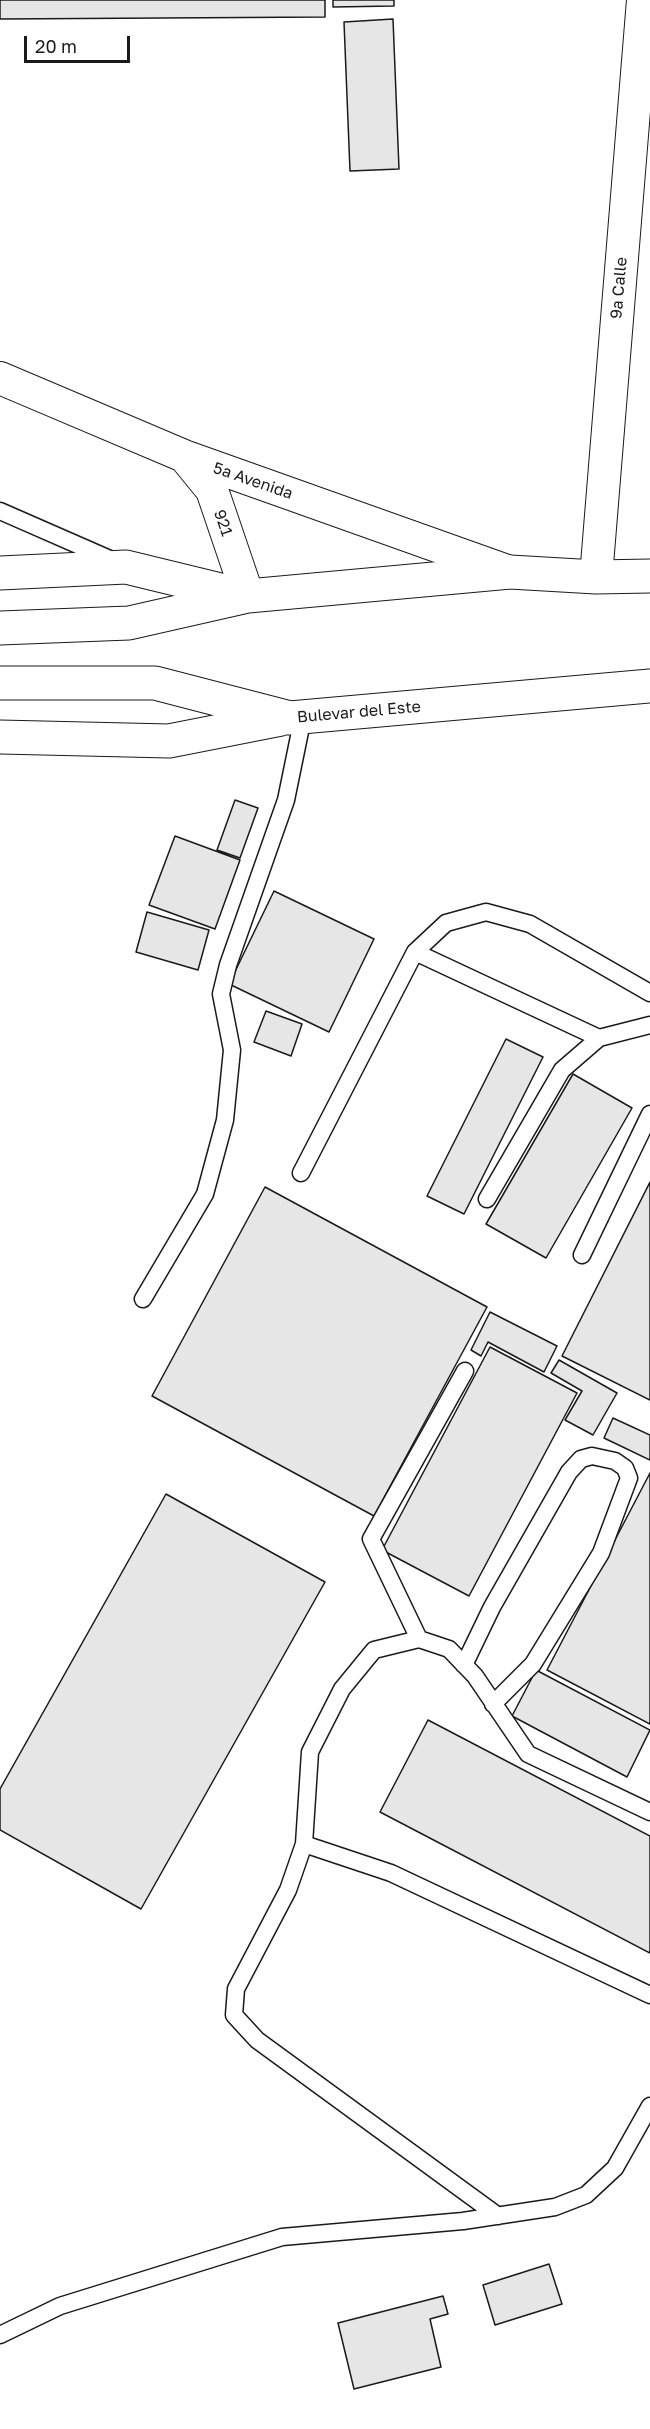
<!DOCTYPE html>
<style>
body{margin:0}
#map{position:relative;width:650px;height:2429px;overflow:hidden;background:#fff;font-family:"Golos Text",sans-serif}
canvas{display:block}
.scale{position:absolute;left:24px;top:36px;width:106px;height:27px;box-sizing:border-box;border:3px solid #1a1a1a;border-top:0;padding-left:8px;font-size:18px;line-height:21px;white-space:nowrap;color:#1a1a1a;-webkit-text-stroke:4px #fff;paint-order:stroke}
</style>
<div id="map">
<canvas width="650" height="2429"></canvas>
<div class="scale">20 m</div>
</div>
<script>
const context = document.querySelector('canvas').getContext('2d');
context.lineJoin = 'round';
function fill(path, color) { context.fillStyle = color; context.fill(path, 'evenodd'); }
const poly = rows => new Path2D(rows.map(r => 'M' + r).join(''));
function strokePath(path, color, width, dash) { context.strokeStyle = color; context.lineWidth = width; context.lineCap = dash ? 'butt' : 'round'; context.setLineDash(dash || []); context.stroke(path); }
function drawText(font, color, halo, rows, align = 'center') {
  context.font = font + ' "Golos Text",sans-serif'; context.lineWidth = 4.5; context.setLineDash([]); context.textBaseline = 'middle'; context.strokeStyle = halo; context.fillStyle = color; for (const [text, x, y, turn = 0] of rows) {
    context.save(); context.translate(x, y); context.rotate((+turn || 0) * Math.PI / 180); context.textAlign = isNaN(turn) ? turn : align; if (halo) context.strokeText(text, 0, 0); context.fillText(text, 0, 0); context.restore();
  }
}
const building = poly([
 [0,0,325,0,325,17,0,19,0,0],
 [333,0,394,0,394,6,333,7,333,0],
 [393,19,399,169,350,171,344,22,393,19],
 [235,800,258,808,240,858,217,850,235,800],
 [175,836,240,860,215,929,149,905,175,836],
 [274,891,374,939,329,1032,229,984,274,891],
 [147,912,209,930,198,970,136,952,147,912],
 [266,1011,302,1024,291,1056,254,1042,266,1011],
 [506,1039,543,1057,464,1214,427,1196,506,1039],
 [573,1074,632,1108,546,1258,486,1224,573,1074],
 [650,1182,650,1400,562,1356,650,1182],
 [265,1187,487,1307,374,1516,152,1396,265,1187],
 [490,1312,557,1346,544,1372,488,1342,481,1356,471,1350,490,1312],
 [490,1347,577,1393,469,1596,382,1550,490,1347],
 [559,1360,617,1393,593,1435,565,1420,582,1391,551,1373,559,1360],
 [613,1418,650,1435,650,1460,604,1438,613,1418],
 [650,1473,650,1724,547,1670,650,1473],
 [166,1494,325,1582,141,1909,0,1830,0,1789,166,1494],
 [536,1670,650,1730,627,1777,512,1716,536,1670],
 [428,1720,650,1836,650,1953,380,1812,428,1720],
 [549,2264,562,2304,495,2325,483,2285,549,2264],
 [443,2296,448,2314,430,2319,441,2367,354,2389,338,2323,443,2296]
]);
const service = poly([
 [0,511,112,560],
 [415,952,599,1038],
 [301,1173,415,952,446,923,486,912,530,924,650,993],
 [487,1199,562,1070,599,1038,650,1025],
 [582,1255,650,1114],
 [143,1299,205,1194,225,1120,232,1050,221,994,228,965,286,800,303,717],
 [419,1639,371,1539,465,1371],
 [464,1665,492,1607,569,1472,581,1459,592,1456,615,1461,625,1468,629,1478,601,1553,533,1664,493,1704],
 [304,1844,391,1873,650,1995],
 [498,2216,257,2040,234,2015,236,1989,288,1890,304,1844,310,1752,342,1689,374,1650,419,1639,449,1649,475,1676,528,1754,650,1812],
 [0,2335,60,2306,282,2237,463,2221,555,2207,586,2195,615,2168,650,2106]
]);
const minor = poly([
 [0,378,184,456,510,572],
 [185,457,212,490,248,596],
 [596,577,643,0]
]);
const trunk = poly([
 [0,573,126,567,241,595],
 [0,628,129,623,248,596,510,572,596,577,650,576],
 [0,683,155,683,290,718,650,686],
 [0,737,169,741,281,719]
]);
const streetNames = [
 ["9a Calle",619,288,-85],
 ["5a Avenida",253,481,19],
 ["921",223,523,71],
 ["Bulevar del Este",359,712,-5]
];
fill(building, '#e6e6e6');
strokePath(building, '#1a1a1a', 1.5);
strokePath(service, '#1a1a1a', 19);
strokePath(minor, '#1a1a1a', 34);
strokePath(trunk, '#1a1a1a', 35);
strokePath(service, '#fff', 16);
strokePath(minor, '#fff', 32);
strokePath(trunk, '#fff', 33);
drawText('16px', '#1a1a1a', '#fff', streetNames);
</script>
